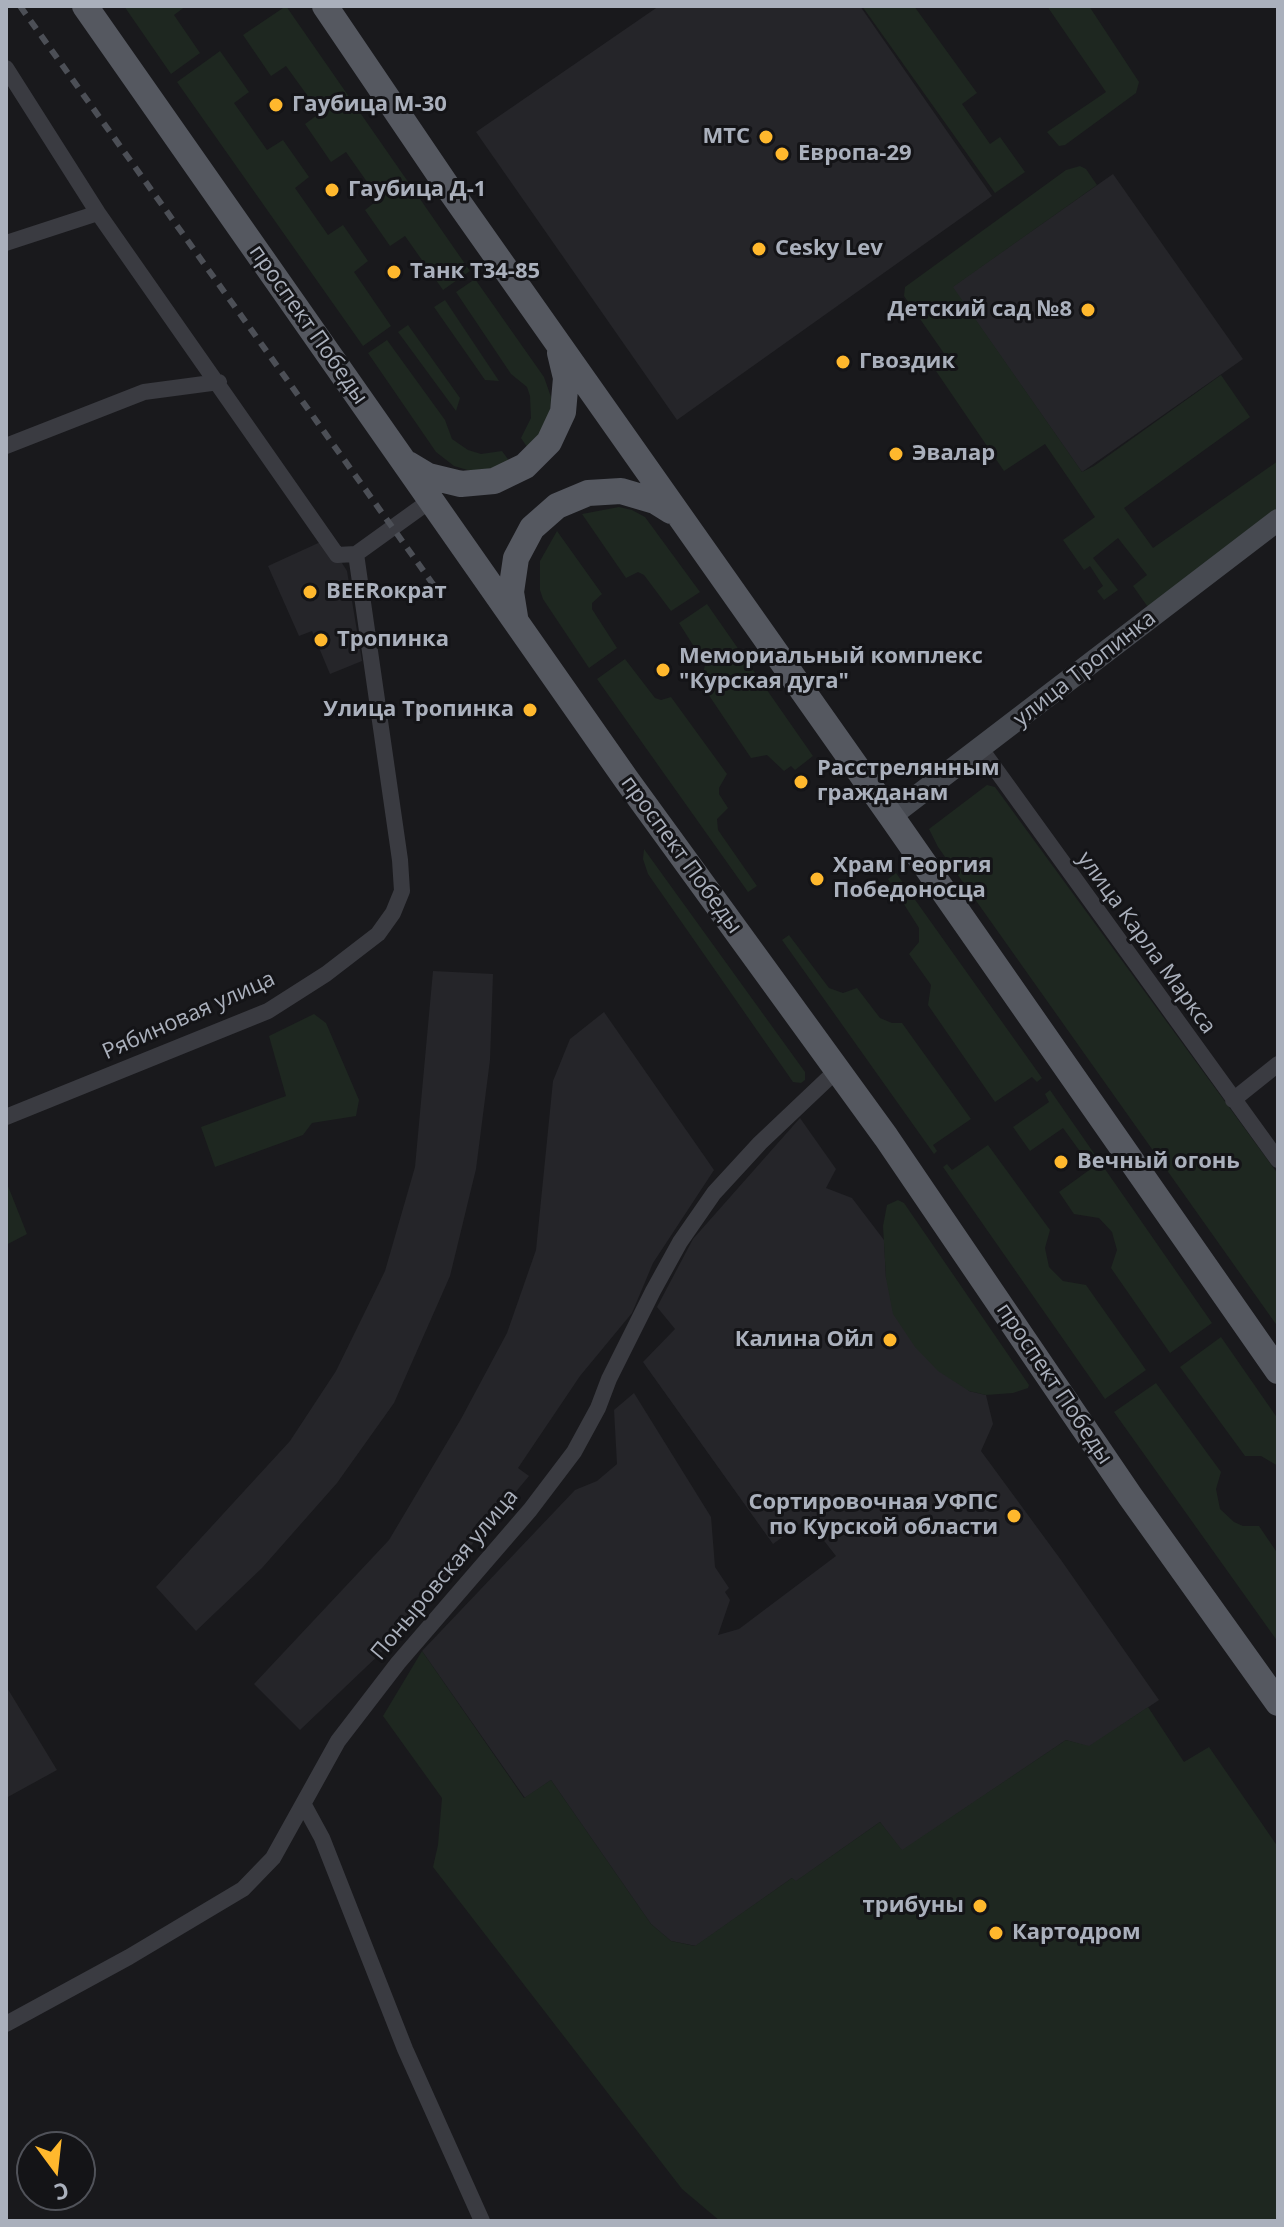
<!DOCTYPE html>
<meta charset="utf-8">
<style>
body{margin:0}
#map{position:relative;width:1284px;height:2227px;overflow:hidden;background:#19191c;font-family:"Open Sans",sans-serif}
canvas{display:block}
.frame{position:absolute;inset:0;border:8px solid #aab0bc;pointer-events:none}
.north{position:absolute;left:16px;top:2131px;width:80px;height:80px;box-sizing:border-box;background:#141417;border:2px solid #505259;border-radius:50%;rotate:165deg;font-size:22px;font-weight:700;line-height:32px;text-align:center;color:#aab0bc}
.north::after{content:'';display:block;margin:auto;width:28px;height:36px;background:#ffb82d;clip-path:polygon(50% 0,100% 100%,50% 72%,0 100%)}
</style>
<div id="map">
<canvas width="1284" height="2227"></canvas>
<div class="frame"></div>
<div class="north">С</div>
</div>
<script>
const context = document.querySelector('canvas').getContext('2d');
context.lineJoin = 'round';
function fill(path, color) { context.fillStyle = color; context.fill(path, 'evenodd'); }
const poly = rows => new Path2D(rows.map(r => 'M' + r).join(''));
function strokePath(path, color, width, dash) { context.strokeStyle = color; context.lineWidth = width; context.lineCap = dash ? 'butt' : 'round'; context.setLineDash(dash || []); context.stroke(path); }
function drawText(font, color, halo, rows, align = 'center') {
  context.font = font + ' "Open Sans",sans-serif'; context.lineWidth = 6; context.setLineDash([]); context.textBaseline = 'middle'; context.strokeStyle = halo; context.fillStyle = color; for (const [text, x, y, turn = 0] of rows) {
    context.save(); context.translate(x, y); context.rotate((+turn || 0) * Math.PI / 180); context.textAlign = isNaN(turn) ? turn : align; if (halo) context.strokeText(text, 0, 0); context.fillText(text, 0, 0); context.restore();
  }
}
const built = poly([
 [659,6,860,6,992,196,677,420,476,132],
 [1113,174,1243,359,1082,472,952,287],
 [327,539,347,571,362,661,330,674,312,631,299,636,268,566],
 [433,971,493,974,490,1060,476,1169,450,1276,394,1403,337,1483,262,1568,196,1631,156,1587,290,1441,336,1371,385,1271,415,1167],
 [604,1012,714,1170,653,1263,632,1313,580,1376,518,1468,529,1476,385,1649,300,1730,254,1684,389,1540,461,1419,507,1333,536,1250,553,1081,570,1039],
 [800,1118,836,1169,826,1188,852,1198,884,1240,886,1278,969,1391,986,1395,993,1424,981,1451,1061,1560,1159,1700,1089,1747,1066,1740,902,1851,880,1822,795,1882,792,1878,696,1946,671,1941,651,1924,551,1780,525,1798,422,1651,575,1490,597,1481,617,1464,614,1410,634,1393,711,1517,715,1567,729,1588,725,1592,730,1600,718,1635,739,1629,836,1556,807,1519,773,1544,643,1362,675,1329,657,1307,693,1239],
 [6,1686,57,1770,6,1798]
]);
const green = poly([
 [124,6,186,6,174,15,200,53,171,74],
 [286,6,470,271,443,290,405,236,390,246,365,210,379,199,346,152,331,162,305,124,320,113,286,66,271,76,243,35],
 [862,6,914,6,977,93,962,104,990,144,1000,137,1025,172,995,193],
 [1047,6,1089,6,1139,82,1136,93,1065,145,1059,146,1047,132,1106,92],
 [220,51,249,92,234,103,267,150,283,140,309,177,295,188,328,235,343,225,368,261,354,272,391,326,363,346,177,82],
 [1080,166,1086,169,1097,185,953,287,1082,472,1094,466,1221,375,1250,417,1124,508,1153,548,1278,461,1278,515,1150,610,1133,586,1147,575,1118,538,1093,558,1118,590,1104,600,1097,591,1103,586,1090,566,1084,570,1063,540,1095,517,1045,444,1004,471,936,371,950,362,904,296,905,287,1066,170],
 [475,279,544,377,551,397,550,415,531,453,521,438,531,418,530,396,527,387,511,374,456,292],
 [445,300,499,381,485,380,434,307],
 [408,325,460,398,456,411,398,332],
 [387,340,445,420,452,439,468,450,481,454,502,451,513,466,471,471,454,466,436,452,368,353],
 [619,507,632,510,645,517,700,592,671,611,644,575,638,572,626,578,582,514],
 [557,531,602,594,592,603,592,609,617,648,589,668,543,599,540,590,540,561],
 [707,604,813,756,795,770,791,766,784,771,767,755,751,758,698,679,703,676,705,664,679,623],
 [625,659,655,698,661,700,671,697,727,774,719,788,719,794,728,808,717,819,718,830,757,886,748,892,597,679],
 [987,785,995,787,1278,1174,1278,1327,938,847,929,829],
 [644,849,805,1072,805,1080,801,1083,793,1082,648,874,643,859],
 [896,873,1042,1078,1037,1082,1032,1077,995,1102,928,1005,931,985,909,954,919,942,919,928,888,879],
 [789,935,829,988,843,993,857,988,880,1018,892,1023,902,1023,971,1119,933,1145,937,1151,934,1154,782,940],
 [314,1014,326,1023,359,1100,356,1116,312,1123,303,1135,215,1167,201,1127,286,1096,269,1036],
 [1050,1090,1212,1323,1170,1353,1111,1268,1117,1250,1112,1232,1099,1218,1074,1214,1059,1192,1092,1168,1063,1128,1030,1151,1013,1127,1049,1102,1045,1094],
 [988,1145,1050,1230,1045,1248,1049,1267,1063,1281,1086,1285,1146,1370,1105,1399,943,1167,947,1164,952,1170],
 [6,1181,27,1234,6,1245],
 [898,1200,904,1203,1029,1385,1028,1388,1013,1393,986,1395,969,1391,938,1371,915,1347,893,1314,886,1278,883,1226,887,1205],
 [1221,1337,1278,1419,1278,1466,1261,1456,1245,1456,1180,1367],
 [1156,1383,1221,1472,1216,1489,1220,1509,1234,1522,1243,1526,1259,1526,1278,1554,1278,1642,1114,1412],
 [422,1651,524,1798,551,1780,651,1924,671,1941,695,1946,792,1878,796,1881,880,1822,902,1850,1066,1740,1089,1746,1148,1707,1184,1762,1209,1747,1278,1847,1278,2221,720,2221,682,2189,433,1867,438,1845,442,1798,383,1716]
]);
const minor = poly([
 [6,68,98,213,337,555,356,554],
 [6,243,98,213],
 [6,446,144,392,219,382],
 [981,749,1278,1160],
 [1233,1100,1278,1064],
 [6,1117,268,1011,326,974,378,934,393,913,402,891,400,860,356,554,431,500],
 [304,1805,322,1838,405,2049,482,2221],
 [6,2024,129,1957,243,1889,273,1858,338,1741,398,1663,530,1510,574,1452,598,1408,609,1379,653,1291,680,1242,714,1193,760,1143,837,1070]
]);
const secondary = poly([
 [891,816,1278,520]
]);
const primary = poly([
 [85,6,626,779,886,1137,1130,1496,1278,1703],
 [325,6,447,186,891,816,1278,1371],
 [408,464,428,476,461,484,494,481,525,466,549,442,563,412,566,378,560,353],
 [515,617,511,592,516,558,532,528,557,506,588,493,621,491,655,501,671,511]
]);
const rail = poly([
 [20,6,435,587]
]);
const markers = [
 [276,105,8,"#ffb82d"],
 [766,137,8,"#ffb82d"],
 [782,154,8,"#ffb82d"],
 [332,190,8,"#ffb82d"],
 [759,249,8,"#ffb82d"],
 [394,272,8,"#ffb82d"],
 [1088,310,8,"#ffb82d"],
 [843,362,8,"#ffb82d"],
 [896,454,8,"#ffb82d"],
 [310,592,8,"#ffb82d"],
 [321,640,8,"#ffb82d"],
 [663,670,8,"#ffb82d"],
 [530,710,8,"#ffb82d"],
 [801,782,8,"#ffb82d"],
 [817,879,8,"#ffb82d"],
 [1061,1162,8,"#ffb82d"],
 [890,1340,8,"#ffb82d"],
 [1014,1516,8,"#ffb82d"],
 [980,1906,8,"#ffb82d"],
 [996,1933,8,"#ffb82d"]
];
const poiNames = [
 ["Гаубица М-30",292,105],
 ["МТС",750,137,"right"],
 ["Европа-29",798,154],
 ["Гаубица Д-1",348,190],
 ["Cesky Lev",775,249],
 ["Танк Т34-85",410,272],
 ["Детский сад №8",1072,310,"right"],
 ["Гвоздик",859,362],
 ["Эвалар",912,454],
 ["BEERократ",326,592],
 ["Тропинка",337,640],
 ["Мемориальный комплекс",679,657],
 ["\"Курская дуга\"",679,682],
 ["Улица Тропинка",514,710,"right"],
 ["Расстрелянным",817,769],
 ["гражданам",817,794],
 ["Храм Георгия",833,866],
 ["Победоносца",833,891],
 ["Вечный огонь",1077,1162],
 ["Калина Ойл",874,1340,"right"],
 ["Сортировочная УФПС",998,1503,"right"],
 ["по Курской области",998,1528,"right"],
 ["трибуны",964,1906,"right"],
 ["Картодром",1012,1933]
];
const streetNames = [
 ["проспект Победы",308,325,55],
 ["улица Тропинка",1085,669,-38],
 ["проспект Победы",681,855,54],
 ["улица Карла Маркса",1146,943,54],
 ["Рябиновая улица",189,1016,-24],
 ["проспект Победы",1054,1384,56],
 ["Поныровская улица",445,1575,-50]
];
fill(built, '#252529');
fill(green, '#1e2720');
strokePath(minor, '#3a3b41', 16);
strokePath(secondary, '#474a51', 22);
strokePath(primary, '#555860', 26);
strokePath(rail, '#4c4f56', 6, [10, 8]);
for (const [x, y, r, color] of markers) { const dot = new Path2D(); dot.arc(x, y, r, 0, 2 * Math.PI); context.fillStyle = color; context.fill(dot); strokePath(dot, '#141417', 3); }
drawText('bold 22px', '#aab0bc', '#141417', poiNames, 'left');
drawText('22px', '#aab0bc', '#141417', streetNames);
</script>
